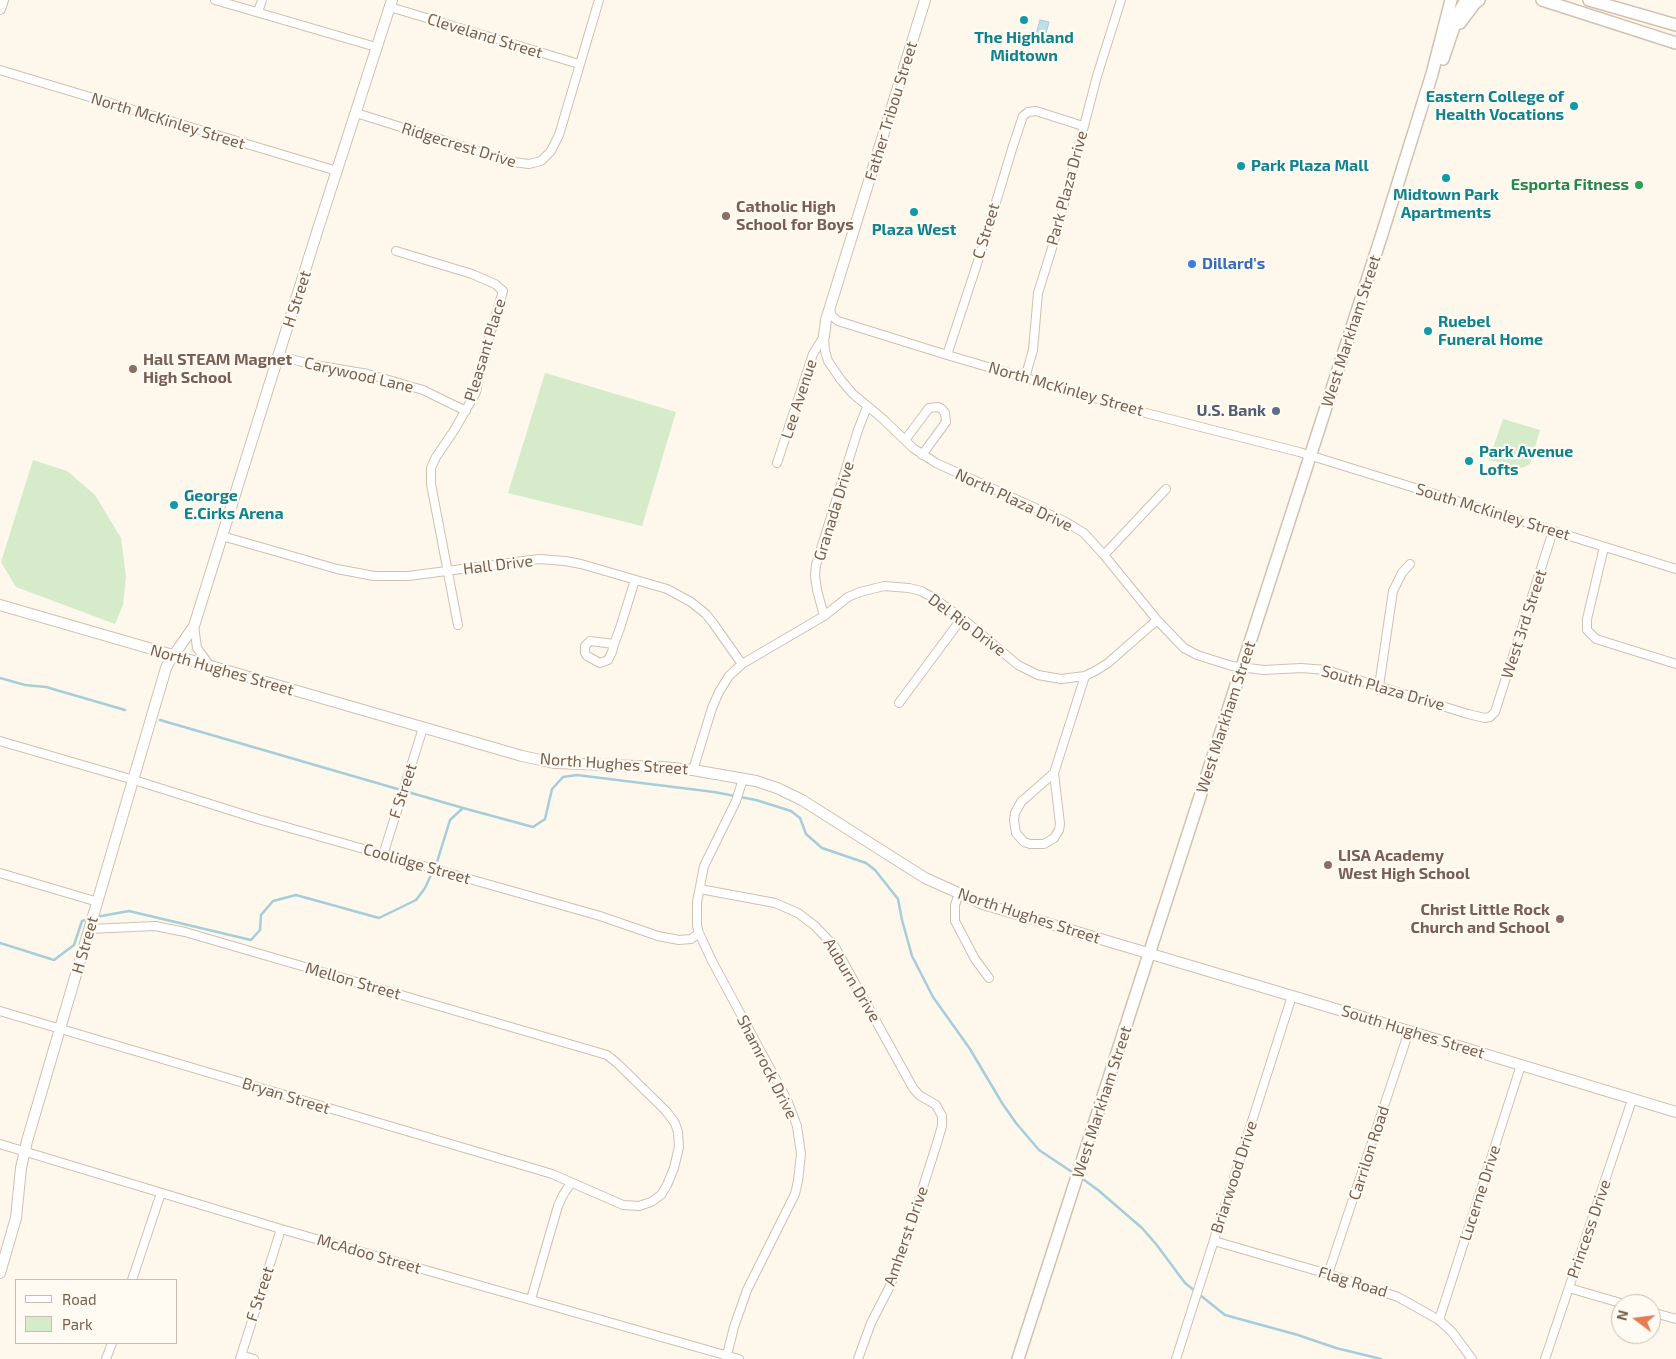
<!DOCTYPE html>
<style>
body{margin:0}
#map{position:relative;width:1676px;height:1359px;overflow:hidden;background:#fdf7ec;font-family:"Exo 2",sans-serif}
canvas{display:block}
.legend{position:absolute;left:15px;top:1279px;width:162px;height:65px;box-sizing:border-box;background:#fffbf3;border:1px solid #c9bdb1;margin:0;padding:6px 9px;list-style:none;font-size:15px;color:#795f4d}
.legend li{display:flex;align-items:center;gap:10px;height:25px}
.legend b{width:25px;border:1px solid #c9bdb1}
.north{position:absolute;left:1611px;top:1294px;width:50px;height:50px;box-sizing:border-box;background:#fffbf3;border:1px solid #c9bdb1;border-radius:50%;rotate:285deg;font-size:14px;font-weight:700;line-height:20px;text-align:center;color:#795f4d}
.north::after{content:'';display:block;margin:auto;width:18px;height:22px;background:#e57b52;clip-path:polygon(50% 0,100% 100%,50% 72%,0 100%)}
</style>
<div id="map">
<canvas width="1676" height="1359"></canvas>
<ul class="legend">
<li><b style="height:6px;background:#fff"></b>Road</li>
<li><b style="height:14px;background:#d5ebc9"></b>Park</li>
</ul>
<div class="north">N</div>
</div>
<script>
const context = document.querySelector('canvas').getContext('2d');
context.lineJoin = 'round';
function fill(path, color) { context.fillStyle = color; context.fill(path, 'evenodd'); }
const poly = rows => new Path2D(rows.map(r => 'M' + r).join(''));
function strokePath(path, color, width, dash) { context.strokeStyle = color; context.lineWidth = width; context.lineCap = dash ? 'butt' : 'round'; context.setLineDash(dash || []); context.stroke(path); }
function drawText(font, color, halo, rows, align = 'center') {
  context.font = font + ' "Exo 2",sans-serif'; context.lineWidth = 4.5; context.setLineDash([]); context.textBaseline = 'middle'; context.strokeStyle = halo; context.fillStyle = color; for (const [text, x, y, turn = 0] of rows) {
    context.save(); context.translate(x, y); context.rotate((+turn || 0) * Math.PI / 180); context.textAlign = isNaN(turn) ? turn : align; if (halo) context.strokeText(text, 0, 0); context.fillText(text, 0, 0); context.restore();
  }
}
const green = poly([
 [545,373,676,412,642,526,508,493],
 [1503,419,1540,430,1530,464,1522,468,1489,460],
 [33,460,67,471,95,495,121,538,126,577,123,605,115,624,16,587,1,562]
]);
const water = poly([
 [1040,20,1049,22,1044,41,1035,38,1040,20]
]);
const stream = poly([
 [0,678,25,685,46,687,125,710],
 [160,720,463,808],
 [96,917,129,911,251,940,260,930,261,915,273,901,296,895,379,918,416,900,425,888,437,862,450,820,463,808,533,827,545,819,552,789,563,777,577,775,714,792,756,800,791,811,800,818,806,834,822,848,866,863,875,870,898,899,902,920,912,956,933,997,970,1049,1002,1103,1016,1123,1039,1150,1075,1174],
 [0,943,54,960,74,945,82,921,89,919],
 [1080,1177,1098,1190,1142,1228,1156,1244,1185,1283,1225,1315,1298,1335,1336,1348,1381,1359]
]);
const minor = poly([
 [215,0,376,47],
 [390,7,579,64],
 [258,12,262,0],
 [0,70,337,171],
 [356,113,513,162,529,164,541,161,551,151,559,135,599,0],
 [396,251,472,274,495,284,503,291,483,358,476,392,455,429,436,457,431,468,431,484,458,625],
 [830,310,832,316,838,321,947,355,1146,413,1299,452,1676,569],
 [824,336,825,351,828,361,841,380,853,394,883,419,913,448,936,463,1064,521,1084,533,1104,555,1157,620,1184,648,1197,655,1232,666,1264,670,1301,668,1326,670,1468,714,1485,718,1490,717,1495,712,1553,531],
 [947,355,979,258,1013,146,1023,116,1028,112,1036,111,1083,126],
 [278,356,315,365,368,374,423,390,466,411],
 [1025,378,1033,350,1038,293,1053,245,1097,76,1121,0],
 [905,440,929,408,938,407,942,409,945,413,946,422,922,455],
 [777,463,813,354,824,336],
 [222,536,337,569,374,576,408,576,539,559,565,561,581,564,667,589,691,602,706,614,713,623,742,664],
 [1604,547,1587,619,1587,630,1596,639,1676,664],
 [1104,555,1166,489],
 [824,616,817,590,815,576,816,565,858,430,867,407],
 [194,626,197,648,210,666],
 [590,641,614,644,612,652,608,660,600,663,587,656,585,653,585,646,590,641],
 [614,644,620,628,635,580],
 [1379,686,1393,591,1402,573,1410,564],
 [899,703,962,618],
 [0,741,134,780,258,819,600,916,658,936,679,940,691,939,699,933],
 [693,770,712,708,719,692,729,676,742,664,824,616,848,597,860,592,884,586,909,588,921,591,932,597,962,618,1018,665,1038,675,1061,679,1085,676,1097,670,1108,663,1157,620],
 [1054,773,1060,824,1059,830,1054,838,1044,844,1030,844,1024,842,1016,833,1014,820,1015,813,1021,802,1054,773],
 [1054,773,1085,676],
 [383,855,423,728],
 [0,873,98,902],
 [700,889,775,903,798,913,815,926,835,947,913,1088,919,1095,936,1105,942,1116,942,1126,937,1143,897,1269,889,1288,871,1323,858,1359],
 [959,894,955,905,955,921,975,959,989,978],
 [0,1011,532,1168,552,1174,623,1205,639,1206,651,1202,661,1195,667,1185,674,1168,679,1147,678,1132,675,1123,666,1111,617,1063,607,1055,185,932,155,926,90,929],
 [0,1144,281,1229,739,1359],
 [1214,1241,1328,1274,1398,1297,1439,1320,1452,1332,1472,1359],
 [1328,1274,1409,1031],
 [132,1280,161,1193],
 [1569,1288,1624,1304],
 [531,1299,558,1206,563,1195,571,1183],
 [1651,1312,1676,1319],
 [1439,1320,1521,1065],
 [241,1355,254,1359],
 [106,1359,112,1343],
 [240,1359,281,1229],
 [726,1359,734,1327,747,1290,795,1194,798,1181,801,1154,797,1126,787,1100,712,961,699,933,697,926,697,902,704,866,736,801,743,779],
 [1176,1359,1292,996],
 [1545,1359,1632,1100]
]);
const tertiary = poly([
 [0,9,3,0],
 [824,336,826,320,925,0],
 [0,605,522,756,554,763,663,767,693,770,756,781,777,788,802,800,925,878,983,904,1356,1015,1676,1112],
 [0,1273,16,1218,21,1168,27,1141,166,668,169,662,194,626,317,232,392,0]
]);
const secondary = poly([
 [1542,0,1676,43],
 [1589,0,1676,25],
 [1460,23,1475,3,1479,0],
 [1443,59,1459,12,1466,0],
 [1018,1359,1383,231,1432,74,1451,0]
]);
const markers = [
 [1024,20,5,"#0f9aa8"],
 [1574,106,5,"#0f9aa8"],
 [1241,166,5,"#0f9aa8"],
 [1446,178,5,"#0f9aa8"],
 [1639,185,5,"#2e9e5b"],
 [914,212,5,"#0f9aa8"],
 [726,216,5,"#8d6e63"],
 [1192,264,5,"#3f7fe0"],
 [1428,331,5,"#0f9aa8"],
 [133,369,5,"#8d6e63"],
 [1276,411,5,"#5c6f8a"],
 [1469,461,5,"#0f9aa8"],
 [174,505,5,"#0f9aa8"],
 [1328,865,5,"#8d6e63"],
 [1560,919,5,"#8d6e63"]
];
const streetNames = [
 ["Cleveland Street",485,36,17],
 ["Father Tribou Street",891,111,-73],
 ["North McKinley Street",168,121,17],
 ["Ridgecrest Drive",459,145,17],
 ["Park Plaza Drive",1067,188,-75],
 ["C Street",986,231,-73],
 ["H Street",297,299,-72],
 ["West Markham Street",1351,331,-72],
 ["Pleasant Place",485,350,-73],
 ["Carywood Lane",359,375,13],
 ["North McKinley Street",1066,389,16],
 ["Lee Avenue",799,399,-72],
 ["North Plaza Drive",1014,500,25],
 ["Granada Drive",834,511,-73],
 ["South McKinley Street",1493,512,17],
 ["Hall Drive",498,565,-7],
 ["West 3rd Street",1524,624,-72],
 ["Del Rio Drive",967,625,37],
 ["North Hughes Street",222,670,16],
 ["South Plaza Drive",1383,688,16],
 ["West Markham Street",1226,717,-72],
 ["North Hughes Street",614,764,4],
 ["F Street",403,791,-72],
 ["Coolidge Street",417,864,16],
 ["North Hughes Street",1029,916,18],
 ["H Street",85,945,-74],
 ["Auburn Drive",852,980,59],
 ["Mellon Street",353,981,16],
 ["South Hughes Street",1413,1032,17],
 ["Shamrock Drive",767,1067,63],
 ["Bryan Street",286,1096,17],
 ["West Markham Street",1102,1102,-72],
 ["Carrilon Road",1369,1153,-72],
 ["Briarwood Drive",1234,1177,-72],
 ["Lucerne Drive",1480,1193,-72],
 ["Princess Drive",1589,1229,-71],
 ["Amherst Drive",906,1236,-71],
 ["McAdoo Street",369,1254,16],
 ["Flag Road",1353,1282,17],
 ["F Street",260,1294,-72]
];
const cultureNames = [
 ["The Highland",1024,38,"center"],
 ["Midtown",1024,56,"center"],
 ["Eastern College of",1564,97,"right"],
 ["Health Vocations",1564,115,"right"],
 ["Park Plaza Mall",1251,166],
 ["Midtown Park",1446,195,"center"],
 ["Apartments",1446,213,"center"],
 ["Plaza West",914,230,"center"],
 ["Ruebel",1438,322],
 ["Funeral Home",1438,340],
 ["Park Avenue",1479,452],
 ["Lofts",1479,470],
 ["George",184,496],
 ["E.Cirks Arena",184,514]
];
const leisureNames = [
 ["Esporta Fitness",1629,185]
];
const educationNames = [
 ["Catholic High",736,207],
 ["School for Boys",736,225],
 ["Hall STEAM Magnet",143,360],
 ["High School",143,378],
 ["LISA Academy",1338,856],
 ["West High School",1338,874],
 ["Christ Little Rock",1550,910,"right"],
 ["Church and School",1550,928,"right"]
];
const shopNames = [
 ["Dillard's",1202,264]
];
const serviceNames = [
 ["U.S. Bank",1266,411]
];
fill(green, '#d5ebc9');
fill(water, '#bfdfe7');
strokePath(water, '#a5ced9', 1);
strokePath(stream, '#a5ced9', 2.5);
strokePath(minor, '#d0c0b0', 10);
strokePath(tertiary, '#d0c0b0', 12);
strokePath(secondary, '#d3c1ae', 14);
strokePath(minor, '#fff', 8);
strokePath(tertiary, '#fff', 10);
strokePath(secondary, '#fff', 11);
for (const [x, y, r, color] of markers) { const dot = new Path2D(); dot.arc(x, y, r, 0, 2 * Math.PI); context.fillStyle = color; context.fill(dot); strokePath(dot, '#fffbf3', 2); }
drawText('16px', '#795f4d', '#fffbf3', streetNames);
drawText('bold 16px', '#0d838f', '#fffbf3', cultureNames, 'left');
drawText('bold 16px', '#27864d', '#fffbf3', leisureNames, 'right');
drawText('bold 16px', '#785e54', '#fffbf3', educationNames, 'left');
drawText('bold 16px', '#366cbe', '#fffbf3', shopNames, 'left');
drawText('bold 16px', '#4e5e75', '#fffbf3', serviceNames, 'right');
</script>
